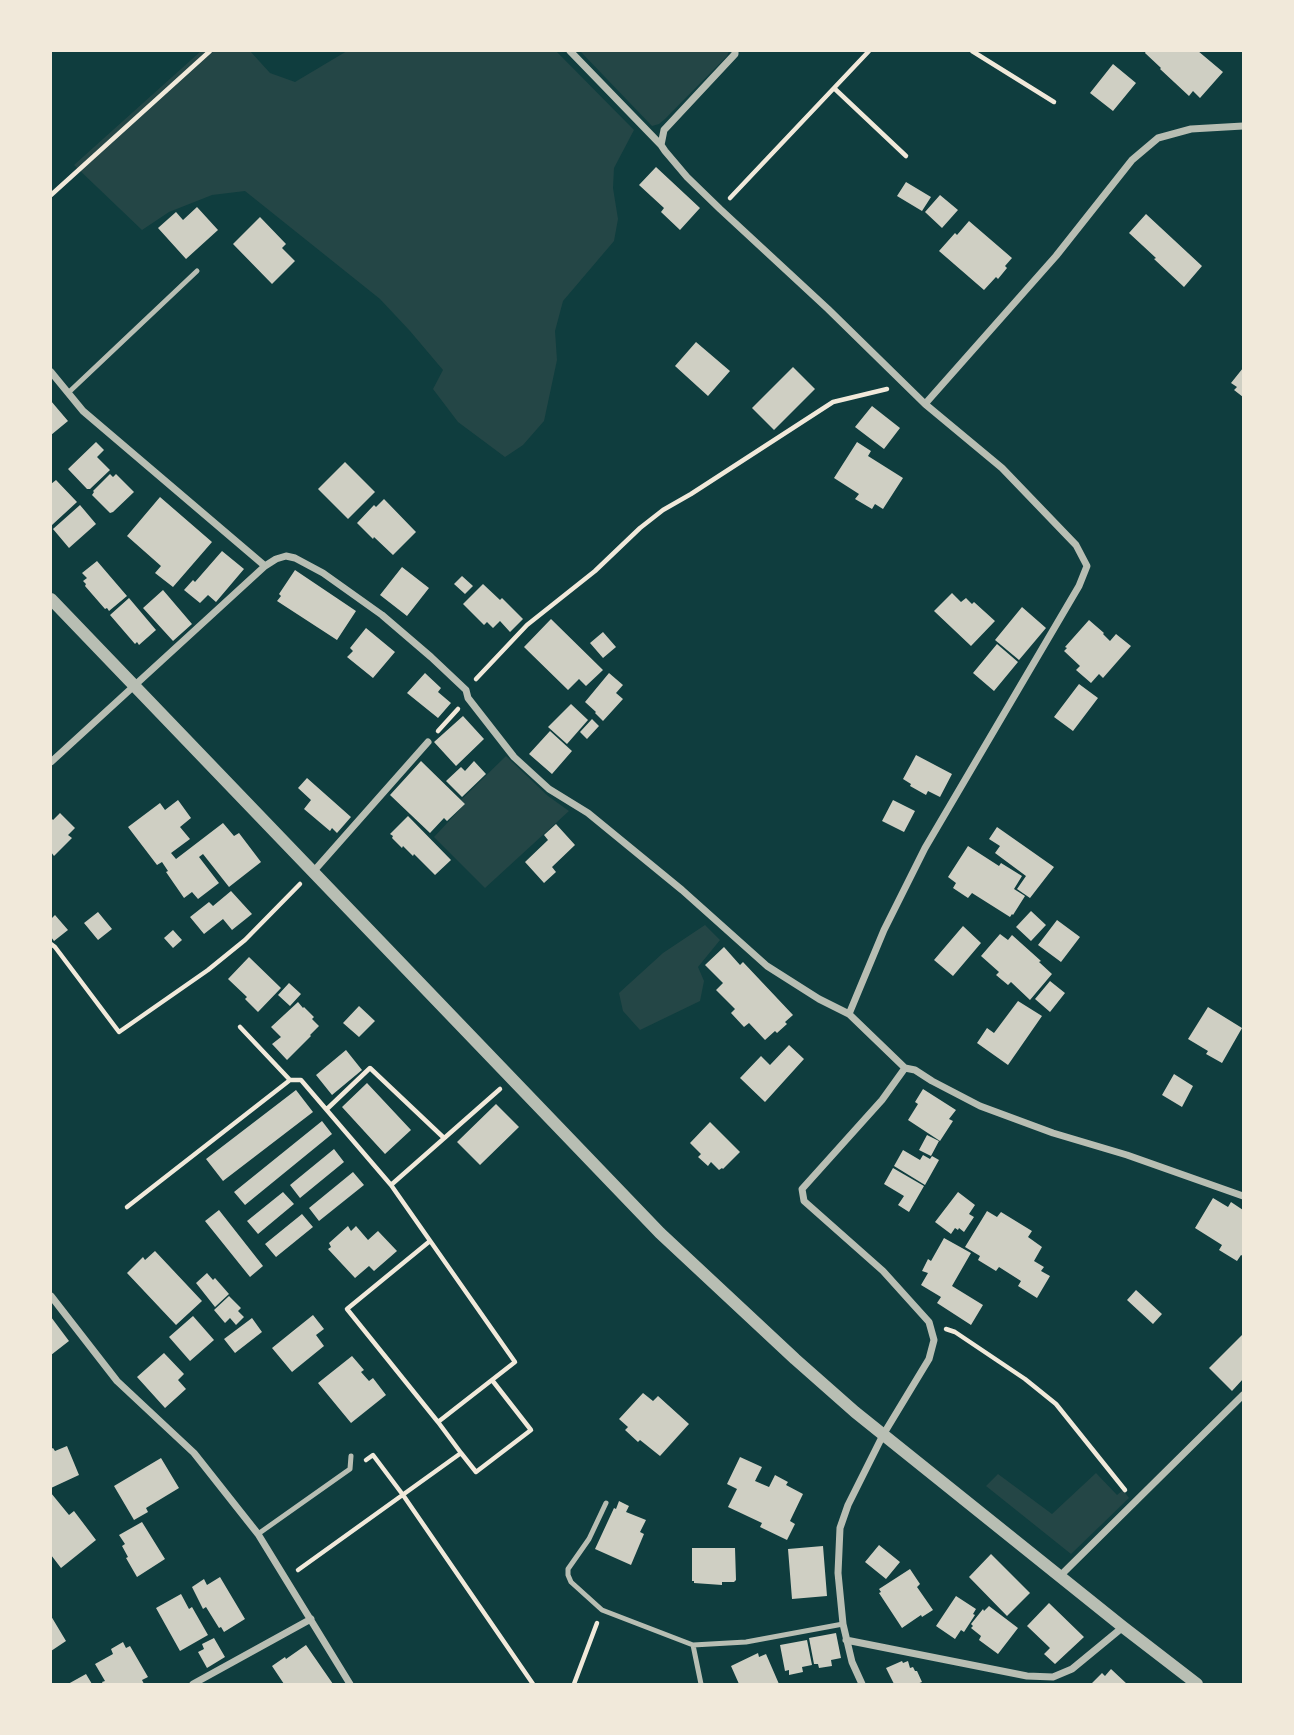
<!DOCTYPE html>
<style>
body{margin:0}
#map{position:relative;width:1294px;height:1735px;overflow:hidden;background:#0f3d3e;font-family:Jost,sans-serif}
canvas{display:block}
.frame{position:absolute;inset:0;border:52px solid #f1e9da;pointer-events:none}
</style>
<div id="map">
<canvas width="1294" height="1735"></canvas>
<div class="frame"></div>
</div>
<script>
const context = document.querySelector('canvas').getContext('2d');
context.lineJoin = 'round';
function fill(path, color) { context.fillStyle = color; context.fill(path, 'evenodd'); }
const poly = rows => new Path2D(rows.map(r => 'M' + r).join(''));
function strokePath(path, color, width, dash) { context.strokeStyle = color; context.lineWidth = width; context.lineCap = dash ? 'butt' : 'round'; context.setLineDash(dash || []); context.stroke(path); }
const green = poly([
 [201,51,250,51,270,73,295,82,347,51,556,51,634,130,614,168,613,188,618,219,614,241,563,301,555,331,557,360,544,421,523,445,505,457,458,422,433,389,443,370,410,331,380,299,245,191,212,195,169,212,142,230,74,165],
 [580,51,729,51,727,56,665,119,659,124,652,126],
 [506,756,548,796,569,811,485,888,434,837,465,804,461,800],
 [705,925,720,940,698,967,704,981,700,1001,640,1030,623,1011,619,993,663,953],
 [1096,1473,1117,1495,1123,1490,1129,1498,1071,1554,986,1486,998,1474,1052,1514]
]);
const building = poly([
 [1146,51,1198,51,1223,72,1200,98,1193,91,1189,96,1160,69,1161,68,1145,53],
 [1113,64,1136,83,1113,111,1090,93],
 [656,167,700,208,680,230,661,212,664,208,639,185],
 [906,182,931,197,922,211,897,196],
 [940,195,958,210,942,228,925,212],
 [197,207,218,230,186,259,158,228,176,212,183,220],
 [1146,214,1202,266,1184,287,1154,259,1156,258,1129,233],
 [260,217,286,244,282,248,295,261,272,284,233,244],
 [969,221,1012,258,1005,266,1007,268,998,279,996,277,984,290,939,251,955,233,957,235],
 [696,342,730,371,708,396,675,366],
 [793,367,815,389,774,430,752,408],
 [1243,368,1243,397,1234,390,1237,387,1231,383],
 [51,401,68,421,51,435],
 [872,406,900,428,884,449,855,427],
 [96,442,104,450,97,457,110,470,90,489,87,489,68,469],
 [857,442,871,451,868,456,903,478,883,509,875,504,872,509,855,499,859,494,834,478],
 [345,462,375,492,348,519,318,489],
 [110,474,113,477,116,474,134,492,113,512,110,513,92,495,94,492,93,491],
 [56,480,77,502,52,525,51,523,51,484],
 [160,497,212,542,173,587,155,573,161,566,127,536],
 [384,499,416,532,393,555,374,537,373,539,357,523,374,505,376,507],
 [80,505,96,524,69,548,53,529],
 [222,551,244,569,216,602,208,595,200,603,184,590,193,580,195,582],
 [97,561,127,596,109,611,107,608,105,609,85,586,86,584,83,581,87,578,82,573],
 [402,567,429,588,407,616,380,595],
 [295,570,356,611,337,640,277,601,281,596,279,594],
 [462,576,473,586,465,594,454,584],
 [483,584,500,600,502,598,523,619,510,632,500,621,493,628,487,622,484,625,463,604],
 [163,590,192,624,173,641,143,608],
 [952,593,961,602,966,598,972,604,974,602,995,621,971,646,934,611],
 [129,598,156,630,139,645,137,642,135,644,110,615],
 [1022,607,1046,628,1019,660,995,640],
 [551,619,603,670,586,686,579,679,568,690,524,647],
 [1089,620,1104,633,1103,634,1110,641,1116,634,1131,646,1103,678,1099,674,1091,683,1076,670,1080,666,1064,651,1067,648,1065,647],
 [366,628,395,652,373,678,347,657,353,651,350,648],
 [603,632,616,647,603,658,590,643],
 [997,644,1018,662,994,691,973,673],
 [425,673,441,688,438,692,451,703,438,718,407,693],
 [609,673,623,685,616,693,623,699,603,721,595,713,596,712,585,702],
 [1079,684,1098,698,1073,731,1054,717],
 [571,704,588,720,567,744,548,727],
 [463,716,484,739,456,766,434,742],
 [592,719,599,726,587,739,580,732],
 [550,731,572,751,552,774,529,754],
 [916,755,952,774,940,797,928,791,926,795,910,786,911,784,903,779],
 [421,761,465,804,447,821,444,818,430,833,390,795],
 [474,761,486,774,462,797,446,781,461,767,465,771],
 [307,778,351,817,337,833,332,828,330,831,304,809,311,800,298,788],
 [178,800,191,818,180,827,190,839,171,853,176,859,223,823,234,836,239,833,261,862,229,887,203,854,199,857,219,883,198,899,192,892,184,898,166,872,168,871,162,862,157,865,128,827,160,803,165,810],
 [893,800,915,811,904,832,882,821],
 [60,813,75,828,68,835,72,838,54,856,51,852,51,818,53,820],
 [408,816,451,860,435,875,414,854,413,856,403,846,402,848,392,838,393,836,390,834],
 [556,824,575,845,552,867,556,872,544,883,525,862,548,840,544,835],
 [997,827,1054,867,1030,898,1017,889,1026,876,995,853,1000,846,989,839],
 [968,846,999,866,1001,863,1022,876,1014,889,1025,896,1013,915,1012,914,1010,917,972,893,968,898,953,888,956,883,948,877],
 [231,891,252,914,232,930,223,919,204,934,190,917,209,902,213,906],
 [1031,911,1046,925,1031,941,1016,927],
 [98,912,112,929,98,940,84,923],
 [55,915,68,930,54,941,51,937,51,919],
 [1057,920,1080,937,1061,962,1038,945],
 [963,926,981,943,953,976,934,960],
 [173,930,182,940,173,948,164,938],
 [1000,934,1008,940,1012,935,1041,961,1039,962,1052,974,1030,1000,1011,982,1008,985,996,975,999,972,981,956],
 [724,947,740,965,743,962,793,1015,785,1022,787,1024,777,1033,775,1031,765,1040,749,1023,744,1027,731,1013,735,1009,716,990,723,983,705,965],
 [249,957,281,988,258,1012,245,999,247,997,228,979],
 [1050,981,1065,993,1050,1012,1035,999],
 [289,983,301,994,290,1006,278,995],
 [1018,1001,1042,1016,1008,1065,977,1043,987,1028,994,1033],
 [298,1002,303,1008,304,1007,314,1017,312,1019,319,1026,310,1035,311,1036,287,1060,272,1044,281,1037,271,1027],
 [359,1006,375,1021,359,1037,343,1023],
 [1208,1007,1242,1028,1222,1063,1206,1054,1208,1051,1188,1039],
 [789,1045,804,1059,765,1102,740,1078,761,1056,770,1065],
 [346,1050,362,1070,332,1095,316,1075],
 [1174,1074,1193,1086,1182,1107,1162,1095],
 [367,1083,411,1130,385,1154,342,1107],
 [923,1089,956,1110,949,1119,953,1121,940,1141,908,1120,918,1104,915,1102],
 [296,1090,313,1112,223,1181,206,1159],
 [496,1104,519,1127,480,1165,457,1142],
 [322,1121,332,1134,245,1205,234,1192],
 [710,1122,740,1152,723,1169,722,1168,719,1170,711,1162,708,1166,698,1157,701,1154,690,1143],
 [927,1135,939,1141,931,1156,919,1150],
 [334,1149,344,1162,300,1198,290,1185],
 [903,1150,920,1160,923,1155,930,1159,932,1156,939,1160,925,1185,894,1166],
 [893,1168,924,1186,909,1212,898,1205,904,1196,884,1184],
 [353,1172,364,1185,319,1221,309,1208],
 [283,1192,294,1204,258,1234,247,1221],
 [958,1192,975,1205,969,1214,974,1217,964,1232,959,1228,958,1230,955,1228,951,1234,935,1222],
 [1213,1198,1228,1207,1231,1202,1243,1210,1243,1256,1241,1255,1237,1261,1219,1250,1222,1245,1195,1228],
 [219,1210,263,1266,250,1277,205,1221],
 [987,1211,997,1217,1001,1212,1032,1231,1028,1237,1042,1247,1034,1261,1044,1267,1041,1271,1050,1276,1037,1298,1018,1286,1021,1281,999,1267,996,1271,978,1260,980,1256,965,1247],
 [302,1214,313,1227,276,1257,265,1244],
 [348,1226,351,1231,356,1226,368,1240,378,1231,397,1251,374,1271,369,1266,355,1278,328,1249,331,1247,329,1243],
 [944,1238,971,1253,952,1286,983,1305,971,1325,937,1303,941,1297,921,1285,928,1273,922,1271,928,1259,931,1261],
 [155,1251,202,1301,176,1325,127,1273,143,1257,145,1260],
 [207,1273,213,1280,215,1278,229,1294,215,1307,196,1283],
 [1136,1290,1162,1314,1153,1324,1127,1300],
 [229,1296,241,1308,238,1311,244,1317,236,1325,230,1318,225,1323,214,1310],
 [313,1315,324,1329,316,1335,324,1346,292,1372,272,1348],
 [193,1316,214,1340,190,1361,169,1337],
 [51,1317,69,1341,51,1355],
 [252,1318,262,1332,235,1353,224,1339],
 [1243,1334,1243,1379,1232,1391,1209,1368],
 [164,1353,184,1374,178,1380,186,1389,165,1408,137,1377],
 [352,1356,364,1370,361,1372,369,1381,373,1378,386,1395,351,1423,318,1383],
 [643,1393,653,1401,658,1396,689,1424,660,1456,640,1440,638,1442,625,1430,628,1427,619,1419],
 [67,1446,79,1475,51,1488,51,1449,53,1448,55,1451],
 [740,1457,762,1467,755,1481,769,1487,775,1475,788,1482,786,1485,803,1494,790,1521,795,1524,787,1540,760,1527,762,1523,728,1507,737,1489,727,1484],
 [161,1458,179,1488,146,1508,148,1512,134,1520,114,1486],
 [51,1493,69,1515,74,1511,96,1540,61,1568,51,1555],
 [619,1501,629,1506,626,1512,646,1520,640,1532,644,1534,631,1565,595,1549,614,1508,616,1509],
 [142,1522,165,1559,137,1577,126,1558,128,1557,122,1546,125,1544,119,1535],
 [879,1545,900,1562,886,1579,865,1562],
 [823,1546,827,1596,792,1599,788,1549],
 [692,1548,735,1548,736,1580,734,1582,722,1582,722,1585,694,1583,694,1581,692,1581],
 [991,1554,1030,1593,1007,1616,969,1577],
 [910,1569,920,1584,917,1587,933,1610,922,1617,921,1615,902,1628,879,1593,881,1592,879,1589],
 [220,1577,245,1619,224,1632,221,1627,219,1628,206,1607,203,1609,192,1587,204,1579,207,1585],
 [181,1594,189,1609,192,1607,208,1635,180,1651,156,1608],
 [956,1596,976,1609,973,1614,975,1615,964,1632,961,1630,955,1639,936,1626],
 [1049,1603,1084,1637,1055,1664,1044,1654,1050,1648,1027,1626],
 [989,1606,1018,1628,998,1654,979,1640,981,1636,971,1628,973,1626,971,1624,983,1609,984,1611],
 [51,1616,66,1641,51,1651],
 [836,1633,841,1658,831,1660,832,1666,819,1668,818,1664,814,1664,809,1638],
 [214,1638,225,1657,207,1668,198,1652,204,1649,202,1644],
 [807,1640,812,1665,802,1667,803,1672,789,1675,789,1670,785,1671,780,1645],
 [123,1642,126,1648,130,1646,148,1677,142,1680,144,1684,103,1684,102,1682,105,1681,95,1664,113,1654,111,1649],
 [306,1645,333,1684,284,1684,272,1666,285,1657,286,1659],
 [758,1653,759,1657,766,1654,779,1684,739,1684,731,1666],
 [902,1661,903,1663,908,1661,910,1668,913,1667,915,1671,917,1671,922,1682,917,1684,894,1684,886,1668],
 [1111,1669,1127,1684,1091,1684,1102,1673,1105,1676],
 [86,1674,92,1684,68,1684]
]);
const path = poly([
 [972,51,1054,102],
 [835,89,906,156],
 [51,195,210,51],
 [730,198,869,51],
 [476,679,527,625,595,571,640,528,663,510,691,494,833,402,887,389],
 [438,731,458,709],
 [51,944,55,947,119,1032,208,970,245,940,300,884],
 [240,1027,290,1080],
 [327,1109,370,1068,444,1138],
 [391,1185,500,1089],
 [127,1207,290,1080,301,1080,391,1185,515,1362,438,1422,461,1453,298,1570],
 [430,1241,347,1309,438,1422],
 [946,1329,955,1332,1025,1379,1056,1404,1125,1490],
 [461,1453,476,1472,531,1430,492,1380],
 [366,1460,373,1455,403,1495,533,1684],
 [574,1684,597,1623]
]);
const service = poly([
 [68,393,197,271],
 [606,1503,589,1539,568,1569,568,1575,571,1582,602,1610,693,1645],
 [258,1534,350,1469,351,1456],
 [701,1684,693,1645,746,1642,843,1624]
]);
const minor = poly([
 [570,51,661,145],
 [735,51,735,54,664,130,661,145,665,151,687,177,720,209,828,309,925,404,1002,468,1076,545,1087,566,1079,586,925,848,884,930,849,1014],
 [51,372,83,411,265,566],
 [925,404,1056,256,1132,160,1158,138,1191,129,1243,126],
 [51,762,265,566,276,559,286,556,295,558,323,573,382,615,431,657,466,690,468,698,514,757,549,789,588,813,682,890,767,966,819,999,849,1014,905,1068,915,1070,932,1081,980,1106,1053,1133,1127,1155,1243,1196],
 [313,872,428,742],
 [51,1296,117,1381,194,1453,258,1534,350,1684],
 [1060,1576,1243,1395],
 [846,1640,1027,1676,1053,1677,1072,1669,1123,1627],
 [193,1684,311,1619],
 [862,1684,852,1662,843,1624,838,1573,840,1528,848,1505,883,1435,929,1359,934,1340,929,1322,883,1271,804,1201,802,1189,882,1100,905,1068]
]);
const tertiary = poly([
 [51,599,660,1233,795,1359,855,1412,1123,1627,1197,1684]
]);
fill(green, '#244646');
fill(building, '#cfcfc3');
strokePath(path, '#f1e9da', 4.5);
strokePath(service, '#b8beb3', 5);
strokePath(minor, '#b8beb3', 7);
strokePath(tertiary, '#b8beb3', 12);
</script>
